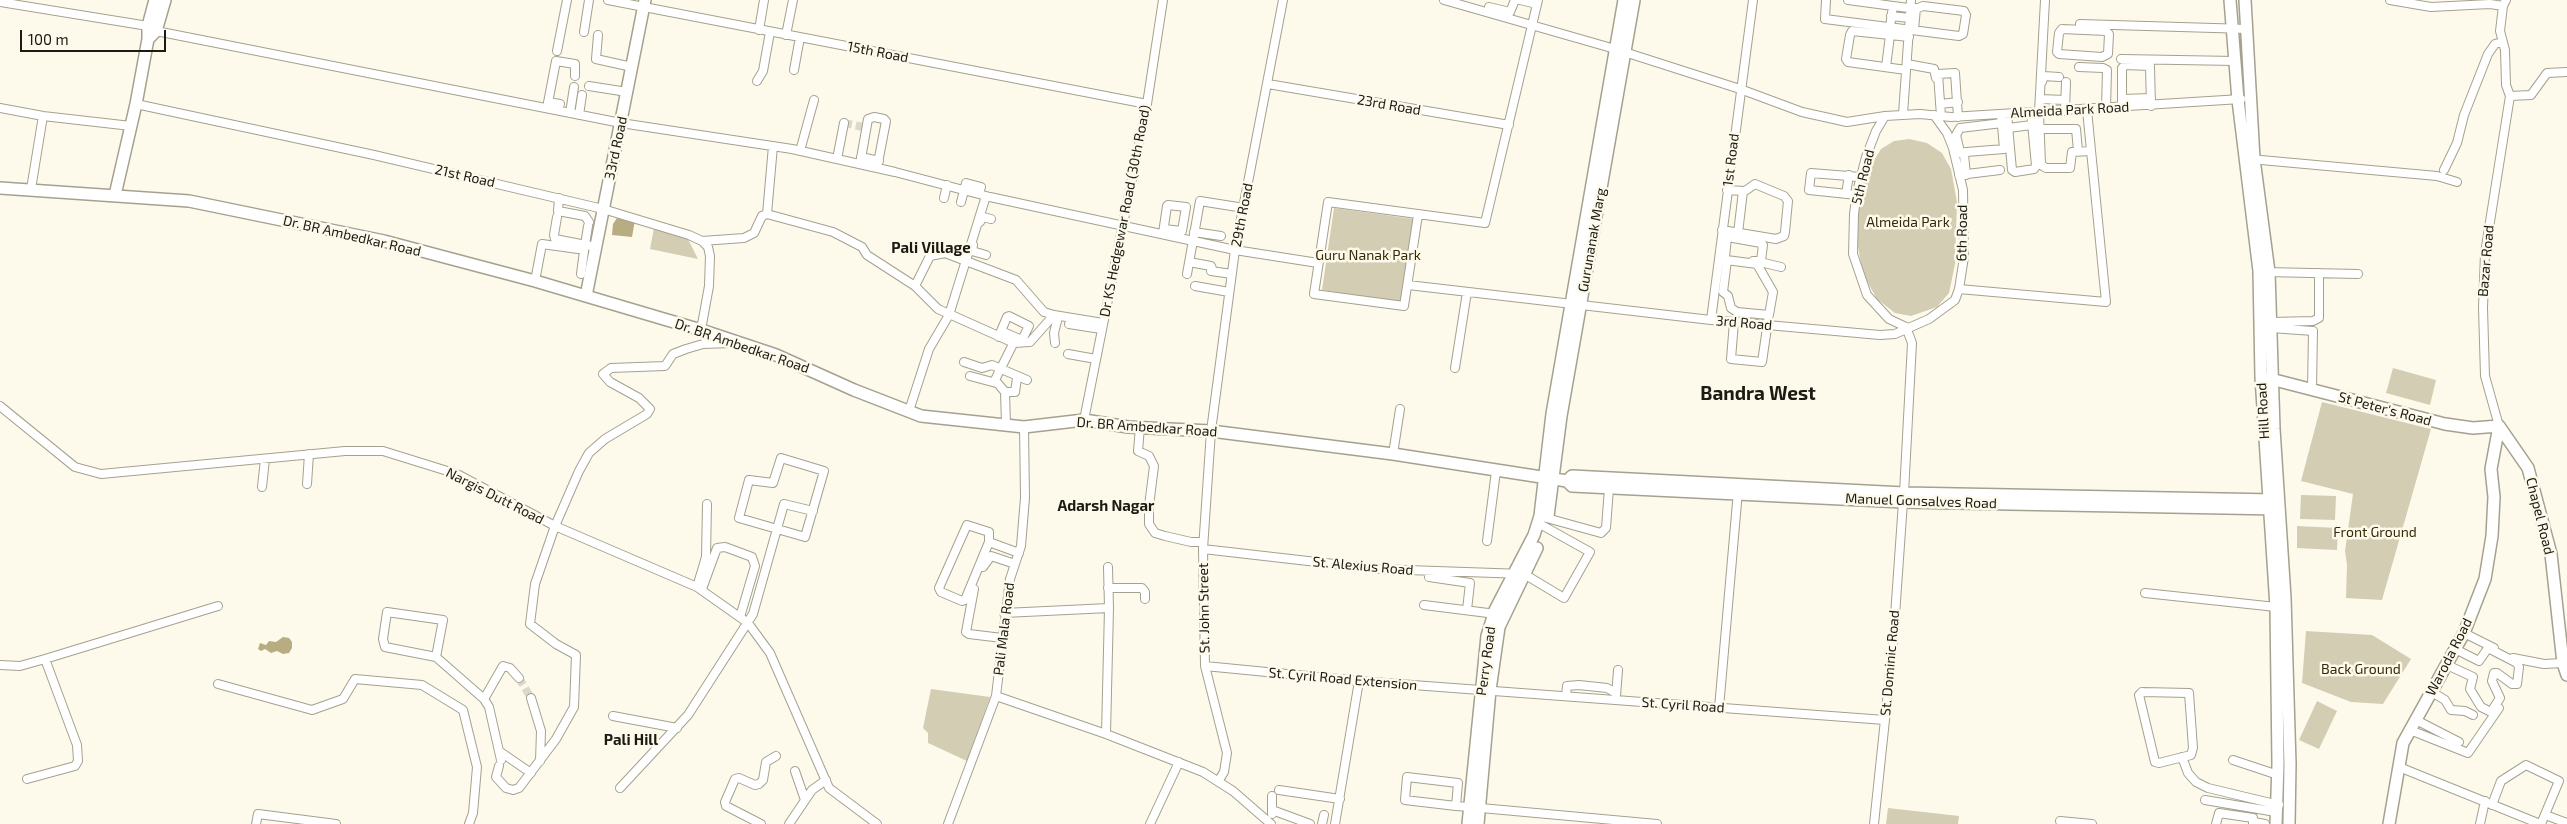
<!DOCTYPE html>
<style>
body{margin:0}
#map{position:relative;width:2567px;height:824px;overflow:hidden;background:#fefaeb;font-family:"Exo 2",sans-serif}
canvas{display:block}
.scale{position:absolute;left:20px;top:30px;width:146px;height:22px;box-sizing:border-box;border:2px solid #1b1a13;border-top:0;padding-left:6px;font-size:15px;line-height:18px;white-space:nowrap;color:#1b1a13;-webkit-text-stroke:4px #fefaeb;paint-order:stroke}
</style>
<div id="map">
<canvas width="2567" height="824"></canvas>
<div class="scale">100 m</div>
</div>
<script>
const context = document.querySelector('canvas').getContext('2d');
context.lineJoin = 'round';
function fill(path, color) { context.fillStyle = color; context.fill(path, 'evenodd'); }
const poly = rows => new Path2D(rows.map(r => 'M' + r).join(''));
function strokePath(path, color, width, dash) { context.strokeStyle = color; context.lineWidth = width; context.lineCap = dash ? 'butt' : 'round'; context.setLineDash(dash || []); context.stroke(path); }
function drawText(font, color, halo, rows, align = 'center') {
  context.font = font + ' "Exo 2",sans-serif'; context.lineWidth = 5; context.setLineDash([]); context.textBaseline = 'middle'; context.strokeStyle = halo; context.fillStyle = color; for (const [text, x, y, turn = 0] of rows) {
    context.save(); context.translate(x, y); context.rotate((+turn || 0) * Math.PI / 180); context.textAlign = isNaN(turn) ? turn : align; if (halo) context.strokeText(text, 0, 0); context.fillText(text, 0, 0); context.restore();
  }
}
const green = poly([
 [1909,139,1927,143,1942,153,1951,169,1957,202,1955,264,1949,293,1937,307,1911,316,1895,313,1877,299,1863,274,1856,236,1859,204,1867,171,1881,149,1894,141],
 [1334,208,1414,219,1402,302,1322,290],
 [654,228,687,237,698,259,650,249],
 [2393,368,2436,380,2430,405,2386,393],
 [2322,402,2431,429,2382,600,2346,598,2347,565,2345,551,2353,494,2301,481],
 [2301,495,2336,496,2335,520,2300,519],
 [2297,526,2338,528,2337,550,2297,548],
 [2306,631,2372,635,2411,659,2383,704,2351,702,2302,683],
 [931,689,990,697,967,761,928,743,928,733,923,728],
 [2317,701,2337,711,2319,749,2299,740],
 [1888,808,1959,816,1958,824,1886,824]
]);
const water = poly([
 [617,218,635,220,632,237,612,235,613,224],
 [283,637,289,638,292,642,292,648,289,653,283,654,277,651,271,653,265,649,261,651,258,649,260,643,266,645,269,641,276,642]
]);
const streetTunnel = poly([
 [844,123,863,127],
 [519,678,531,698]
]);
const street = poly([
 [608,0,1147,104],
 [1444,0,1615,49,1740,89,1802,112,1847,122,1885,116],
 [1520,0,1537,4],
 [1826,0,1825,19,1959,36,1963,34,1966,15,1964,11,1923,6,1916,9,1848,0],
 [2045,0,2039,112,2041,165,2046,168,2070,168,2072,152,2091,151],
 [2390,0,2431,7,2490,4,2503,6],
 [0,2,148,26,156,31,621,123,792,149,895,172,990,197,1235,250,1318,263],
 [1489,7,1510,12,1515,0],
 [1891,16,1910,18],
 [2080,24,2247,29],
 [1890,27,1893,6],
 [2062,29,2106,31,2109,34,2108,54,2102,57,2059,54,2057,52,2059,33,2062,29],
 [759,30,764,0],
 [1914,30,1916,8],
 [584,32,589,0],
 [598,35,596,59,632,67],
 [786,35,793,0],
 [557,51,567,0],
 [2121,59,2235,61],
 [1907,64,1934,69,1936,78],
 [1886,67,1890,35],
 [2079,67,2103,68,2107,70,2106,109],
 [794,70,800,37],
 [1906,70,1848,62,1846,59,1850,35,1852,31,1909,37],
 [757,81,763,71,770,32],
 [2042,82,2044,76,2059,77],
 [1268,84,1509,125],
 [589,86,627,92],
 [2510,96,2531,95,2547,73,2567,72],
 [2040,99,2065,100],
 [2122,99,2151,98],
 [548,102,560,104],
 [136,104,374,155,603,209,689,235,702,241,708,247,710,256,709,286,701,330],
 [1940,104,1958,102],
 [0,108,43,116,131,126],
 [547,108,556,61,575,64,575,76],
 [2122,108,2122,68,2125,65,2150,66,2151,106],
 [2065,111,2066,82],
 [570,113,574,87],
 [1903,114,1911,0],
 [2007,114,2012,170,2015,172,2034,169,2036,166,2031,112],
 [579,115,582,95],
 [1941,116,1938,74,1955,73,1958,117],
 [2008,128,2032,125],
 [2040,129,2076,129,2078,151],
 [800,151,814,100],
 [1960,152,1956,135,1960,128,2002,123],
 [1954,153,2004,149,2001,114],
 [1964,155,1966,175],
 [861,157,879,161],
 [837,159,844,123],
 [2250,159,2437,176,2457,182],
 [860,164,868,119,874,117,884,119,886,121,877,168],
 [2444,170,2457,143,2464,115,2488,54,2495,44,2502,42],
 [1959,175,2000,170],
 [31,189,43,116],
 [1846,194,1849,175],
 [1857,195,1809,190,1811,173,1861,177],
 [559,198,558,211,585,216,589,222],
 [944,198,947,185],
 [961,202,966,183,981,187,979,194],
 [767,214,773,146],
 [1418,215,1404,306,1314,294,1328,202,1485,223,1538,0],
 [557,217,554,235,555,239,596,247],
 [980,222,983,217,991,219],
 [1722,230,1776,239,1784,236,1785,232,1788,201,1784,196,1755,184,1745,191,1727,190],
 [1194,232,1221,236],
 [1163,233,1167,206,1168,205,1186,207,1182,231,1164,229],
 [1738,233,1743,191],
 [1722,236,1761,243,1763,245,1761,261,1753,261],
 [702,241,744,238,754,233,762,216,767,214,833,232,862,247,867,255,915,286,938,309,1014,343,1030,342,1054,315,1103,323],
 [585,245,588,226],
 [973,245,972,251,986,255],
 [1725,257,1727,237],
 [1719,259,1757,264,1773,292,1769,315,1737,312,1731,308,1728,296,1723,292,1727,260],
 [1189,262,1211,266,1213,271],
 [1760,262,1781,267],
 [1211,271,1232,274],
 [2265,272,2358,274],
 [581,274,584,251],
 [1187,274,1200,201,1244,208],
 [535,281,542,244,578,249],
 [1408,285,1711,320,1880,335,1895,334,1929,319,1955,300,1959,289,1964,257,1963,190,1953,148,1947,133,1934,115],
 [915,286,930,256,945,253,1016,280,1044,312,1054,315],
 [1195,286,1229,292],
 [1959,289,2106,302,2087,110],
 [1711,320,1753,0],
 [1734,322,1731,359,1762,362,1768,321],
 [2270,322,2313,321,2319,318,2319,273],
 [1069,324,1101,329],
 [1906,327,1889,319,1867,295,1853,254,1854,214,1857,192,1866,157,1876,131,1885,116,1920,114,1951,117,2241,99],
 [2271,328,2313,331,2312,389],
 [999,337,1001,331,1007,317,1009,316,1029,326,1022,340,1001,331],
 [1055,343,1054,333,1058,317],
 [1068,354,1096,359],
 [964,362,982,368,992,365,1027,380],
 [1455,368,1467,292],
 [970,376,996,383],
 [1005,392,1015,392,1017,378],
 [0,406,75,467,101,474,345,451,383,451,457,474,555,526,697,587,748,623,770,653,829,788,877,824],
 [909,411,929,349,949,315,986,196],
 [1084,420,1147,104,1163,0],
 [1006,424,1005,392,995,380,1016,338],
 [2499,426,2485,376,2483,308,2485,253,2510,96,2506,85,2505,50,2500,31,2503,6,2506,0],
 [1140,427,1138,451,1149,456,1154,466,1149,506,1149,524,1155,533,1165,536,1191,542,1203,542],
 [1393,454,1400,409],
 [781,458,824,471,805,537,739,518,749,480,773,483,781,458],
 [307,484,309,454],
 [262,487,265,459],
 [1904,493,1912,343,1906,327],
 [1543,517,1601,533,1606,528,1609,488],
 [1487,541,1496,471],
 [989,542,965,600,962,601,941,592,939,588,967,525,989,532,989,542,1019,553],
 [1203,549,1378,569,1524,574,1564,598,1590,552,1538,523],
 [983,567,991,556,1015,564],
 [1429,577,1470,583,1467,610],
 [697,587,706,557,707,504],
 [1108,588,1142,588,1145,592,1145,599],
 [702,589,717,548,725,547,752,557,755,566,740,617],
 [974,589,966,632,969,634,1002,638],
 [2145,593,2276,607],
 [1424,605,1496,614],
 [1004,613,1109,608],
 [2464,633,2494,648],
 [436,657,443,620,387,612,383,639,385,647,436,657,484,699,489,707,501,760],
 [2513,658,2544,664,2563,663],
 [0,665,20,666,45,659,218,606],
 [2447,665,2473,677,2470,689,2481,707,2491,712,2500,698,2492,681,2494,673,2497,673,2512,684,2517,684,2519,667,2517,663,2488,648,2479,661,2455,649],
 [1205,666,1359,681,1885,720],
 [218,684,312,710,343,699,355,679,422,685,463,710,477,767,473,813,469,824],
 [2142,692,2189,693,2193,748,2191,755,2159,763,2155,762,2139,695,2142,692],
 [2432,692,2445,700,2451,710,2465,711,2473,715],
 [996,696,1106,734,1203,772,1233,791,1271,824],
 [1566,696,1567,686,1579,685,1607,688,1616,693],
 [1616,696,1618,670],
 [531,698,541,731,540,761],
 [484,699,503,666,510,668,519,678],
 [1719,708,1738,491],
 [613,716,677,728],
 [2416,720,2459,742],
 [2410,730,2468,753,2499,708],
 [1106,734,1109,608,1108,567],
 [499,751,531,773],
 [2182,757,2188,773,2196,782,2208,788,2279,805],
 [2233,760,2278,775],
 [499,766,496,777,506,788,513,790,519,788,556,739,574,707,576,655,556,644,530,624,535,584,555,526,579,471,589,453,605,439,647,414,650,409,639,398,610,382,603,374,611,368,665,366,673,354,686,349,703,344,732,343],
 [2399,767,2540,824],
 [795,771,805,800],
 [27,779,75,766,78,761,77,745,45,659],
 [1219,780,1224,772,1227,753,1205,666,1203,549,1211,431,1235,250,1283,0],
 [620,788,688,715,753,614,784,504,813,511],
 [1279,790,1340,799],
 [2205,800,2276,812],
 [2492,805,2501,781,2526,765,2559,781,2541,824],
 [1456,806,1458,783,1407,777,1405,800,1456,806,1470,807,1657,824],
 [1272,810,1310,824],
 [1272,814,1272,796],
 [2548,816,2567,823],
 [2060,821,2092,824],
 [2254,822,2265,824],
 [256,824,258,814,336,824],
 [761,824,726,806,725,802,735,779,739,778,755,785,759,784,763,780,766,762,776,756],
 [789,824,812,790,826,780],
 [948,824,996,696,1010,579,1021,546,1025,498,1024,427],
 [1150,824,1179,762],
 [1322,824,1324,815],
 [1335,824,1359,681],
 [1874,824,1893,644,1903,502],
 [2216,824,2219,813,2253,818,2253,824],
 [2480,824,2485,801]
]);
const secondary = poly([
 [2230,0,2238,100,2259,271,2261,377,2276,607,2278,764,2276,824],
 [2245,0,2254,159,2269,272,2274,429,2285,598,2290,764,2289,824],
 [148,39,156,31,165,0],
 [0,188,189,201,384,241,535,281,701,330,776,355,854,390,921,416,1024,427,1084,420,1128,427,1211,431,1393,454,1567,481,1572,486,1903,502,2278,509],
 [115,195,136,104,148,39,148,26,155,0],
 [586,296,645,0],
 [2267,378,2445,424,2473,428,2499,426],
 [2499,426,2528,468,2551,554,2563,663,2567,675],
 [1567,481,1572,476,1904,493,2275,500],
 [1548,516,1561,416,1634,0],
 [1468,824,1487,636,1495,610,1534,535,1540,516,1552,414,1624,0],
 [1478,824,1490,690,1499,627,1537,548],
 [2389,824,2403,743,2464,633,2485,579,2492,536,2494,497,2491,469,2499,426]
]);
const streetNames = [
 ["15th Road",878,52,11],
 ["23rd Road",1389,105,10],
 ["Almeida Park Road",2070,110,-3],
 ["33rd Road",616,148,-78],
 ["1st Road",1731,160,-83],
 ["21st Road",465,176,13],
 ["5th Road",1863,177,-76],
 ["Dr KS Hedgewar Road (30th Road)",1125,211,-79],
 ["29th Road",1242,215,-79],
 ["6th Road",1962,233,-89],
 ["Dr. BR Ambedkar Road",352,236,13],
 ["Gurunanak Marg",1592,240,-80],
 ["Bazar Road",2486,261,-85],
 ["3rd Road",1744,323,5],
 ["Dr. BR Ambedkar Road",742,346,19],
 ["St Peter's Road",2385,409,15],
 ["Hill Road",2263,411,-93],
 ["Dr. BR Ambedkar Road",1147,427,4],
 ["Nargis Dutt Road",495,496,27],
 ["Manuel Gonsalves Road",1921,501,2],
 ["Chapel Road",2540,516,76],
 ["St. Alexius Road",1363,566,5],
 ["St. John Street",1204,608,-91],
 ["Pali Mala Road",1004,629,-83],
 ["Waroda Road",2449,657,-63],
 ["Perry Road",1486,661,-82],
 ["St. Dominic Road",1890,663,-85],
 ["St. Cyril Road Extension",1343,679,5],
 ["St. Cyril Road",1683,705,4]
];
const parkNames = [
 ["Almeida Park",1908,222],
 ["Guru Nanak Park",1368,255],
 ["Front Ground",2375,532],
 ["Back Ground",2361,669]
];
const neighbourhoodNames = [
 ["Pali Village",931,248],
 ["Adarsh Nagar",1106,506],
 ["Pali Hill",631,740]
];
const districtNames = [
 ["Bandra West",1758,394]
];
fill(green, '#d3cdb3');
fill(water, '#b7ac82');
strokePath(streetTunnel, '#dcd8cb', 8, [8, 4]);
strokePath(street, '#a5a18f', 10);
strokePath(secondary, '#a5a18f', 14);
strokePath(street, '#fff', 8);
strokePath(secondary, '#fff', 11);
drawText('14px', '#1b1a13', '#fefaeb', streetNames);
drawText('14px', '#332a06', '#fefaeb', parkNames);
drawText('bold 15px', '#1b1a13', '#fefaeb', neighbourhoodNames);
drawText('bold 19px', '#1b1a13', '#fefaeb', districtNames);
</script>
